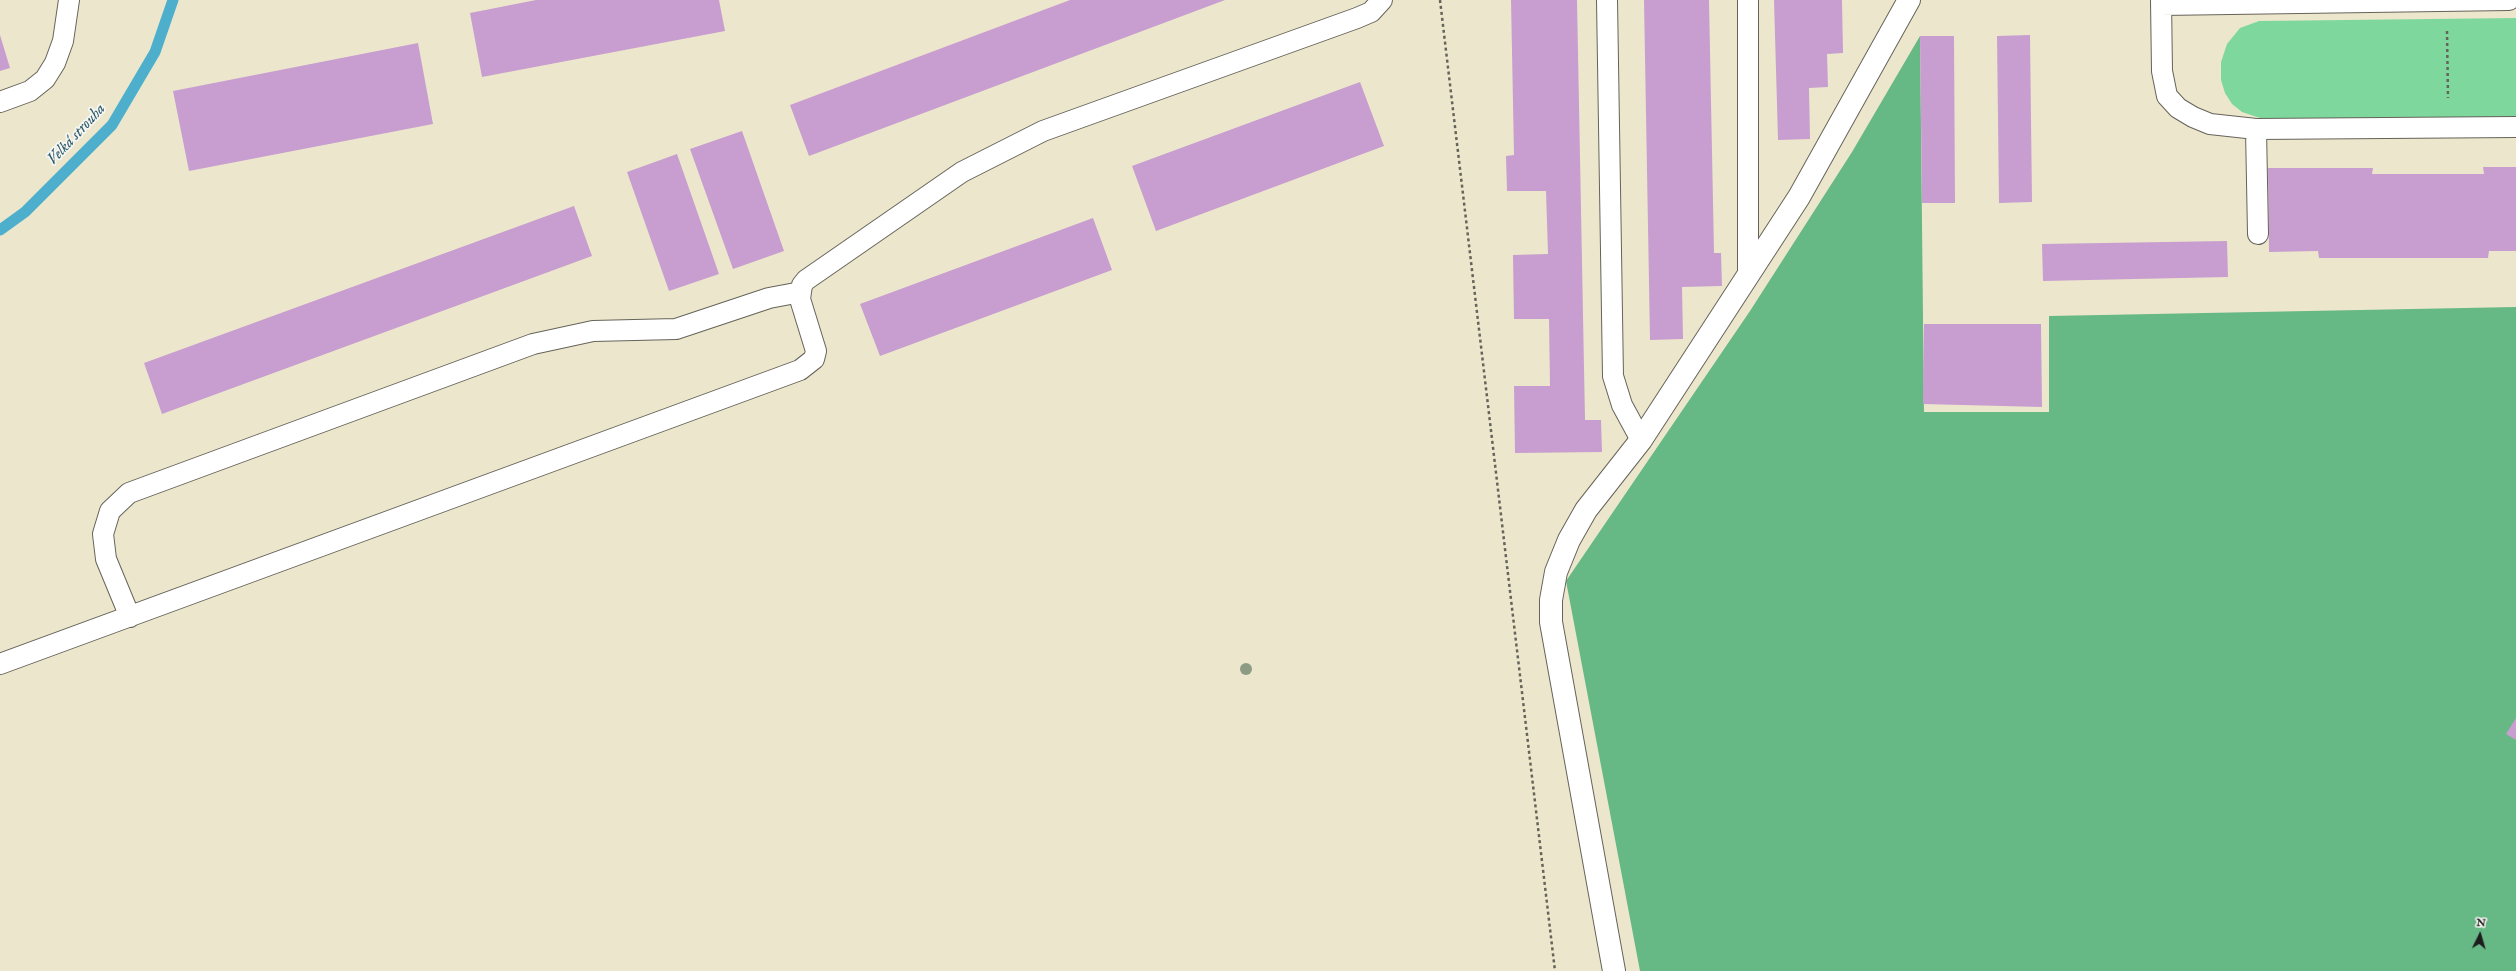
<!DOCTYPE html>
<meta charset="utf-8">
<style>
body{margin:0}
#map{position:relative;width:2516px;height:971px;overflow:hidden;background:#ece7cc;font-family:"IM FELL English",serif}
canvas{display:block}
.north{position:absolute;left:2460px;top:915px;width:40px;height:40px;-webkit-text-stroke:3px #f6f6f2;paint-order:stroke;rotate:5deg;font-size:11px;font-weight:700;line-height:16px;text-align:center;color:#1c1c1c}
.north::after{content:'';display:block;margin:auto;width:14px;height:18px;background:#1c1c1c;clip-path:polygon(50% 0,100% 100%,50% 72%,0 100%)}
</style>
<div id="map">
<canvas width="2516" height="971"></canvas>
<div class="north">N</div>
</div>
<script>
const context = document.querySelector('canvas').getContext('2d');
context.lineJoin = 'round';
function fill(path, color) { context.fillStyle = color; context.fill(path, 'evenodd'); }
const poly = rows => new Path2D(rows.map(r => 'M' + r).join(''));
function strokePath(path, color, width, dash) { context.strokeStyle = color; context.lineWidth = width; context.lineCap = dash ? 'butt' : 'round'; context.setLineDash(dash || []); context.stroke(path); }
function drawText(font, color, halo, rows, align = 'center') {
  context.font = font + ' "IM FELL English",serif'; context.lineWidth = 3.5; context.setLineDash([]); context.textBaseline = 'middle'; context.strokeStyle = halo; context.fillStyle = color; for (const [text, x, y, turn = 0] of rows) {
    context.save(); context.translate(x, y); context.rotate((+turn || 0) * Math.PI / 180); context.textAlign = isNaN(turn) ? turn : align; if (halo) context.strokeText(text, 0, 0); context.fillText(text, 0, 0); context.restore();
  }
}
const green = poly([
 [2516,18,2516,118,2263,119,2242,112,2232,104,2225,93,2221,80,2221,62,2227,44,2240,28,2259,21]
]);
const forest = poly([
 [1920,36,1924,412,2049,412,2049,316,2516,307,2516,971,1640,971,1566,581,1750,311,1852,152]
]);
const stream = poly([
 [0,230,25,212,112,125,155,52,173,0]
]);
const building = poly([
 [536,0,719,0,725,31,482,77,470,13],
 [1070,0,1225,0,809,156,790,105],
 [1511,0,1577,0,1585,420,1601,420,1602,452,1515,453,1514,386,1550,386,1549,319,1514,319,1513,255,1548,254,1546,191,1507,191,1506,156,1514,155],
 [1644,0,1709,0,1714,253,1721,253,1722,286,1682,287,1683,339,1650,340],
 [1774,0,1842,0,1843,53,1827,54,1828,87,1809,88,1810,139,1778,140],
 [0,35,10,68,0,71],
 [2030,35,2032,202,1999,203,1997,36],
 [1920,36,1954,36,1955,203,1922,203],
 [418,43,433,124,189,171,173,91],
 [1360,82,1384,146,1156,231,1132,166],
 [742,131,784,251,733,269,690,149],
 [677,154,719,274,669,291,627,172],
 [2483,167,2516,167,2516,251,2489,251,2488,258,2319,258,2318,251,2269,252,2268,168,2373,168,2372,174,2484,174],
 [574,206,592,256,162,414,144,363],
 [1093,218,1112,270,880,356,860,304],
 [2227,241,2228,277,2043,281,2042,244],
 [1924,324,2041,324,2042,407,1923,404],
 [2516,718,2516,740,2506,734]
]);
const path = poly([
 [1440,0,1555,971],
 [2447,31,2448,98]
]);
const lane = poly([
 [1607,0,1613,376,1622,405,1641,440],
 [2161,0,2162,71,2167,96,2178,108,2193,117,2210,124,2256,129,2516,127],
 [2161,5,2509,0],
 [0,102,30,91,45,79,55,63,63,41,69,0],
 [2256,129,2258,234],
 [1748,275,1748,0],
 [130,617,106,559,103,534,110,511,129,493,533,344,593,331,676,329,769,298,801,292],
 [0,664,800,370,814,359,816,351,800,299,802,285,806,280,962,172,1043,131,1357,18,1371,12,1382,0]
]);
const street = poly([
 [1614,971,1551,622,1551,600,1556,572,1569,540,1586,510,1641,440,1799,197,1909,0]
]);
const trees = [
 [1246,669]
];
const waterNames = [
 ["Velká strouha",77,135,-47]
];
fill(green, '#7ed89e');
fill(forest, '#66b885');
strokePath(stream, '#4eafcd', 11);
fill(building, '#c79ecf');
strokePath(lane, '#65635a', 22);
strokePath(street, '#65635a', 24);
strokePath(path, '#65635a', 2.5, [3, 3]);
strokePath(lane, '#fff', 20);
strokePath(street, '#fff', 22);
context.fillStyle = '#8c9c84';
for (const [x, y] of trees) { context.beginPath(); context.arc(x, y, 6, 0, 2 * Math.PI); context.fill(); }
drawText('italic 16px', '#325e6c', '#f6f6f2', waterNames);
</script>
